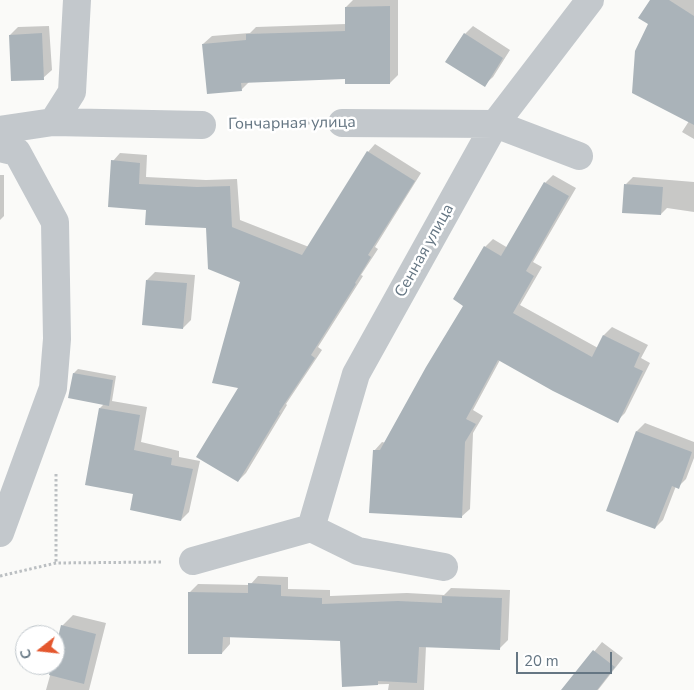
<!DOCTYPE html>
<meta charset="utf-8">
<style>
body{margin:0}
#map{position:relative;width:694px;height:690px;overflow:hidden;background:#fafaf8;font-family:"Nunito Sans",sans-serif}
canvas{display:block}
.north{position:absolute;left:15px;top:625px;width:50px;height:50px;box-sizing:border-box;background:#fff;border:1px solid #c1c8cd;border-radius:50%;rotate:254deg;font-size:14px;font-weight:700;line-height:20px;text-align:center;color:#657683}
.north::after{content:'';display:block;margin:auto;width:18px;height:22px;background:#e4572e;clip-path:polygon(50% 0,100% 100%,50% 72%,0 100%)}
.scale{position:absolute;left:516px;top:652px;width:96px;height:22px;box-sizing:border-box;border:2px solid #657683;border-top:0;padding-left:6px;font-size:15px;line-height:18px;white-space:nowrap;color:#657683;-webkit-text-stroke:4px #fff;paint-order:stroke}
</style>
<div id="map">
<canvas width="694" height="690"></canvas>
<div class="north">С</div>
<div class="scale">20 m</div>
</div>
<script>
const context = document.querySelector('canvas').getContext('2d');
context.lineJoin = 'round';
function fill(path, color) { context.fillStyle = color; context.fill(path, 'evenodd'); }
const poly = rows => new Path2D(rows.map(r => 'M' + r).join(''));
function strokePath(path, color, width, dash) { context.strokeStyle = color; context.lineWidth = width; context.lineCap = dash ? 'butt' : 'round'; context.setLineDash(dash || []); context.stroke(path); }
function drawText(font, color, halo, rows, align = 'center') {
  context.font = font + ' "Nunito Sans",sans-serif'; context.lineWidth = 5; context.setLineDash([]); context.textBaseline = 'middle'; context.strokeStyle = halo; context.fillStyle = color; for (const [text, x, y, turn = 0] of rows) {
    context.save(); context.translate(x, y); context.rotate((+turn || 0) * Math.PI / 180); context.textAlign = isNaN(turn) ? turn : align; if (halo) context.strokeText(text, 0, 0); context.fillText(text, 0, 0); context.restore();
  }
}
const shadow = poly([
 [353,0,398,0,398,75,390,83,346,78,250,81,241,90,203,44,212,36,250,33,256,27,346,24,346,7],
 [651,0,694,0,694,139,682,132,689,121,649,23],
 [49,26,52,70,43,78,10,35,18,27],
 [473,26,510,50,493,77,484,85,465,34],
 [375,144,421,173,375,247,378,249,361,275,363,276,318,347,322,350,286,404,287,405,246,473,238,481,241,281,207,227,147,209,113,161,120,153,147,155,146,177,206,180,237,179,240,220,309,247,368,152],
 [0,175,4,175,4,216,0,220],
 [553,175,576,188,533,262,542,267,520,305,598,348,604,335,612,327,648,345,641,358,650,363,625,413,617,421,500,360,473,410,483,416,473,433,470,509,461,517,374,451,382,442,386,443,464,305,485,247,493,239,508,248,545,183],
 [633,177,694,182,694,212,667,208,661,214,626,184],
 [155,272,195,275,191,320,183,328,147,280],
 [78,369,116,376,112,401,147,407,141,442,179,451,179,457,200,461,189,512,181,520,135,493,100,408,104,404,70,397,74,373],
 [645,423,694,442,694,458,686,479,678,487,676,486,663,520,655,528,637,431],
 [258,576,288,577,288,589,330,590,330,596,407,593,444,595,451,588,510,590,508,640,500,648,426,646,424,690,388,690,389,684,343,685,341,639,230,636,230,644,222,653,189,593,198,584,250,585],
 [73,615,106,623,89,690,46,690,53,665,55,665,55,655,62,626],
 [602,642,623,658,598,690,573,690,567,685]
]);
const building = poly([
 [650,0,669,0,694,16,694,125,632,93,635,51,648,24,638,18],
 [390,6,390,84,345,84,345,79,241,83,242,91,207,94,202,44,246,40,246,34,345,31,345,7],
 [42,33,44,80,11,81,9,35],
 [464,33,503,58,485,87,445,62],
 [367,151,415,181,368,255,371,257,355,283,356,284,311,355,315,358,279,412,280,413,238,482,196,457,238,388,212,383,240,282,208,269,206,228,145,225,146,210,108,207,111,160,140,163,139,184,197,187,230,186,232,227,302,255],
 [544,182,569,196,526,271,534,276,513,313,592,357,603,335,640,353,634,367,643,371,618,423,553,391,498,360,466,419,476,424,465,442,462,518,369,513,373,450,380,450,426,367,463,306,453,299,484,246,501,256],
 [624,184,663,187,661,215,622,213],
 [146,280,187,283,183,329,142,325],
 [73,373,113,380,109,406,68,398],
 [99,408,140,415,134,450,172,458,171,465,193,469,181,521,130,510,133,494,85,485],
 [636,431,692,452,679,489,672,486,655,529,606,511],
 [248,583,281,585,281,596,322,598,322,604,398,601,442,603,442,596,502,598,500,650,419,647,417,683,378,681,378,685,342,687,340,641,223,637,222,654,188,654,188,592,248,593],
 [61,625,96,634,84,684,49,675,51,665,55,665,55,650],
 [593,650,615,667,597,690,561,690]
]);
const path = poly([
 [232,124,314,123],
 [56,474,56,563],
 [0,576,56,563,163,562]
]);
const minor = poly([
 [53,122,72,92,77,0],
 [342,123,495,124,579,156],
 [0,130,53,122,202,125],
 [0,148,17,152,55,222,57,339,53,388,0,533],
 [311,528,356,374,495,124,590,0],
 [193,561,311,528,358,551,444,567]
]);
const streetNames = [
 ["Гончарная улица",292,124,-1],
 ["Сенная улица",425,251,-61]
];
fill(shadow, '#0003');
fill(building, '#aab3b9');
strokePath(path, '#bbbfc2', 3, [2.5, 2.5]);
strokePath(minor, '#c3c8cc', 28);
drawText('16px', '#657683', '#fff', streetNames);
</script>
